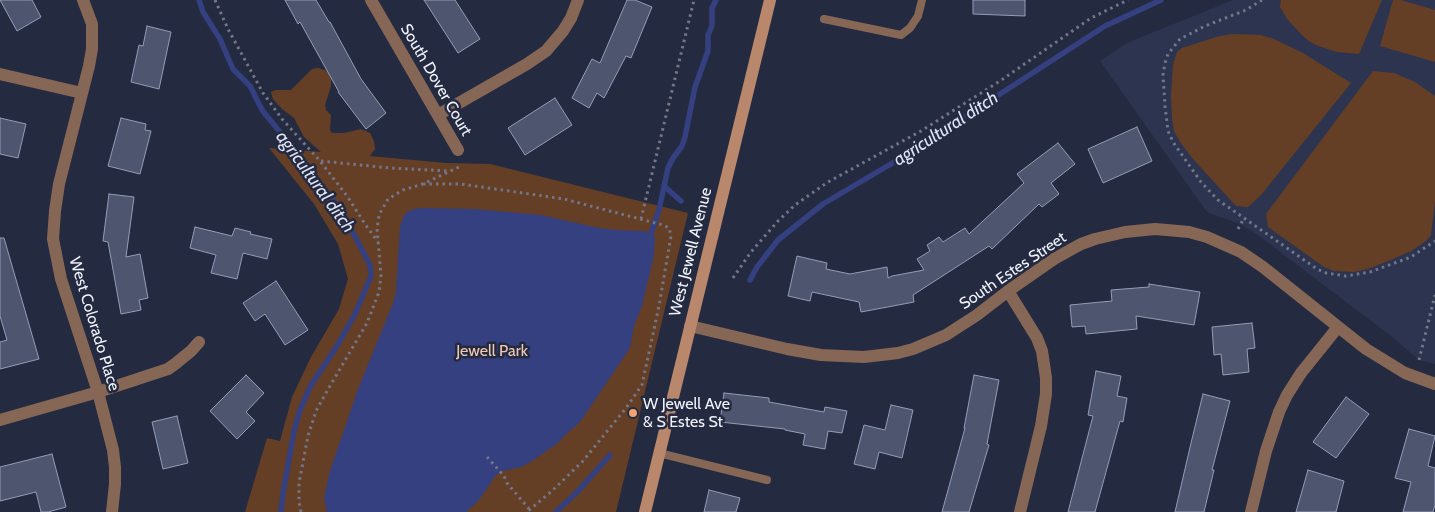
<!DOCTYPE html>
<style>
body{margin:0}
canvas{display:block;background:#242a40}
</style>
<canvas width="1435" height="512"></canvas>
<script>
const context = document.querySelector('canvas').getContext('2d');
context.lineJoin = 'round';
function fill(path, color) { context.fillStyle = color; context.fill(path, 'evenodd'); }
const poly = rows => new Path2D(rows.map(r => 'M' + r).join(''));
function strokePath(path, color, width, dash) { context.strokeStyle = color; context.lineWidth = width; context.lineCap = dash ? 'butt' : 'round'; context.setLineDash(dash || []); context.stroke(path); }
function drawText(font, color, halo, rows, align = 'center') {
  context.font = font + ' Cabin,sans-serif'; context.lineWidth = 5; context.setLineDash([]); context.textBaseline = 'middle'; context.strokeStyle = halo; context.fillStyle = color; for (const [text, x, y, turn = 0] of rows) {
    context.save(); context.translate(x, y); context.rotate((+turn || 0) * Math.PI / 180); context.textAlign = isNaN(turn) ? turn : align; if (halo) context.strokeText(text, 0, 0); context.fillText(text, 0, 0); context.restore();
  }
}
const built = poly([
 [1233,0,1435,0,1435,364,1419,360,1391,336,1258,235,1240,224,1207,212,1100,61,1127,43]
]);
const green = poly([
 [1281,0,1382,0,1359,54,1337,52,1318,46,1310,42,1302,35,1287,19,1280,7],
 [1393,0,1401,0,1435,10,1435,62,1380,46],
 [1231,34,1261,35,1274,39,1303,53,1351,83,1261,195,1248,207,1236,206,1193,159,1180,142,1174,131,1172,119,1171,96,1173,64,1177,52,1182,48,1216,37],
 [318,68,325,70,329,74,331,80,331,86,325,105,326,110,331,115,330,130,332,133,344,133,361,129,370,133,374,141,375,149,370,156,446,163,490,164,688,213,616,512,245,512,267,438,280,441,292,397,311,357,339,309,348,279,338,244,314,204,269,148,321,152,304,137,294,118,282,109,273,99,271,92,276,90,291,90,312,69],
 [1373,71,1394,73,1415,82,1435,96,1435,201,1431,235,1426,241,1411,251,1393,259,1368,269,1354,272,1334,271,1324,267,1268,227,1266,214]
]);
const water = poly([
 [422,208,475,209,541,215,599,228,617,230,644,231,651,233,655,236,654,255,642,306,634,326,630,348,580,422,564,436,558,443,532,461,521,467,503,471,496,475,479,500,466,512,327,512,324,498,330,471,358,389,393,303,396,292,400,227,403,217,407,212,414,209]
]);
const stream = poly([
 [199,0,203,12,220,39,233,69,250,86,262,110,302,159,343,214,370,265,371,276,355,314,337,346,311,385,300,410,294,431,283,493,281,512],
 [664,186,681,201],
 [651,233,659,210,668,168,673,158,682,146,685,137,695,87,708,51,708,35,712,26,712,8,716,0],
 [750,280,757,267,778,240,823,204,906,155,1105,26,1161,0],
 [556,512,579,490,610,455]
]);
const building = poly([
 [0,0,32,0,41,17,17,31,0,0],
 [285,0,316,0,329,22,330,22,361,79,386,113,366,129,338,92,339,92,300,22,298,24,285,0],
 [424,0,455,0,480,39,458,53,424,0],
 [627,0,635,0,652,7,631,58,626,56,604,98,597,93,589,108,572,98,592,59,600,63,627,0],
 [973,0,1025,0,1025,16,973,14,973,0],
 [147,26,171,32,159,89,131,82,139,45,143,46,147,26],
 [555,98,572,125,525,155,508,128,555,98],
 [0,118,26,124,18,158,0,154,0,118],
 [121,118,146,124,145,130,151,131,140,174,108,166,121,118],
 [1137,127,1152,161,1103,183,1088,149,1137,127],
 [1058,143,1075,164,1051,183,1059,194,1042,207,1039,204,992,249,989,246,913,295,914,302,861,312,859,302,812,292,810,301,788,296,797,256,827,263,826,269,850,274,887,267,888,278,892,276,924,270,917,259,930,251,927,245,939,237,943,242,965,228,969,234,1024,183,1017,174,1058,143],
 [109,194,134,197,126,257,140,254,148,298,139,300,141,310,121,314,108,242,103,241,109,194],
 [195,227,232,236,235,228,251,232,250,234,272,239,267,259,243,253,237,279,211,273,216,255,190,248,195,227],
 [0,238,4,238,39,359,0,369,0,342,7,340,0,316,0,238],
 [276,281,308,330,285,345,265,314,255,321,243,303,276,281],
 [1149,284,1200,292,1194,325,1136,316,1137,329,1086,334,1085,326,1072,327,1070,305,1112,301,1111,290,1149,287,1149,284],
 [1252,323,1255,348,1247,349,1249,372,1223,375,1221,354,1214,355,1212,327,1252,323],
 [1096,371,1121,376,1117,396,1127,398,1123,422,1120,421,1095,512,1068,512,1093,416,1088,415,1096,371],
 [246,375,264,393,246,412,255,421,237,439,210,411,246,375],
 [974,375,999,380,987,444,989,445,969,512,942,512,965,428,964,428,974,375],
 [724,393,769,398,769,402,824,412,825,407,847,411,842,433,828,431,825,449,803,445,805,434,785,430,785,429,720,422,724,393],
 [1203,394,1230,401,1212,470,1214,470,1204,512,1175,512,1191,443,1203,394],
 [1346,397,1369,414,1336,458,1313,442,1346,397],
 [891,405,913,410,902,458,879,452,875,469,854,464,864,425,885,430,891,405],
 [177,416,188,463,163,469,152,422,177,416],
 [1409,429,1435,436,1428,466,1435,468,1435,505,1433,512,1403,512,1411,482,1395,478,1409,429],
 [52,454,66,507,48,512,41,512,36,492,0,501,0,467,52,454],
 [1308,470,1344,481,1336,512,1296,512,1308,470],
 [709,490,740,498,736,512,704,512,709,490]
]);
const path = poly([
 [215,0,228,29,263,93,282,119,320,161,347,196,365,224,378,242],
 [1262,0,1246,10,1205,26,1180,39,1168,54,1165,63,1163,75,1165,106,1168,131,1173,142,1201,182,1218,200,1244,218,1317,269,1326,273,1346,276,1370,272,1411,257,1435,241],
 [321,161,390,168,449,171],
 [423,184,461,184,564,199,663,225,669,228,671,236,659,306,642,385,626,408,583,461,553,490,527,512],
 [641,219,694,0],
 [1238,229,1244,218],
 [733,278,751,252,778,221,795,205,828,182,921,131,1000,81,1091,18,1128,0],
 [1419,360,1435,295],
 [487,457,504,476,507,483,530,510],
 [301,512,299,502,299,483,308,436,316,411,327,391,367,323,379,292,381,275,377,229,379,215,388,199,403,190,423,184,461,166]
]);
const service = poly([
 [824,19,901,35,910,28,918,16,922,0],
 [659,453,767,480]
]);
const minor = poly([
 [83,0,92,24,92,49,89,66,59,184,55,211,53,239,61,279,98,392,113,450,115,467,115,484,112,512],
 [371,0,458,150],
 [0,74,82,93],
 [438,115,527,64,546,51,563,31,571,18,578,0],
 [1008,291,1037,338,1042,351,1046,378,1046,394,1041,426,1020,512],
 [690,326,787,349,821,355,864,357,898,353,913,349,946,335,977,315,1008,291,1054,259,1081,244,1095,239,1125,232,1155,229,1167,230,1189,232,1207,237,1241,252,1263,267,1366,349,1405,373,1435,384],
 [0,420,98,392,168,369,175,364,191,351,199,342],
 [1251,512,1266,451,1279,412,1287,395,1301,373,1338,327]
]);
const secondary = poly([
 [645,512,770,0]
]);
const markers = [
 [633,413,5,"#efa376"]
];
const streetNames = [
 ["South Dover Court",436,80,60],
 ["West Jewell Avenue",691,252,-76],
 ["South Estes Street",1013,271,-34],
 ["West Colorado Place",94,324,73]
];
const parkNames = [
 ["Jewell Park",492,351]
];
const poiNames = [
 ["W Jewell Ave",643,404],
 ["& S Estes St",643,422]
];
const waterNames = [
 ["agricultural ditch",946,129,-33],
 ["agricultural ditch",315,182,54]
];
fill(built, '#2c3450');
fill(green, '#653e26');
fill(water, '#34407f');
strokePath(stream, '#34407f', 5.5);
fill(building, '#4e556e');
strokePath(building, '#949cb8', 1);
strokePath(path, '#727788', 3, [2.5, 4]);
strokePath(service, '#866755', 8);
strokePath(minor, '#866755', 12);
strokePath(secondary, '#b9886c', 12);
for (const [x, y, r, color] of markers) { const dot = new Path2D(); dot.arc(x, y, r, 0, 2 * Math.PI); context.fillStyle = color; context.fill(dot); strokePath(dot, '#242a40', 2); }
drawText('16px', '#f1f3fc', '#242a40', streetNames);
drawText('16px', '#f1c9b3', '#242a40', parkNames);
drawText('16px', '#f1f3fc', '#242a40', poiNames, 'left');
drawText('italic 18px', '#dee4f7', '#242a40', waterNames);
</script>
